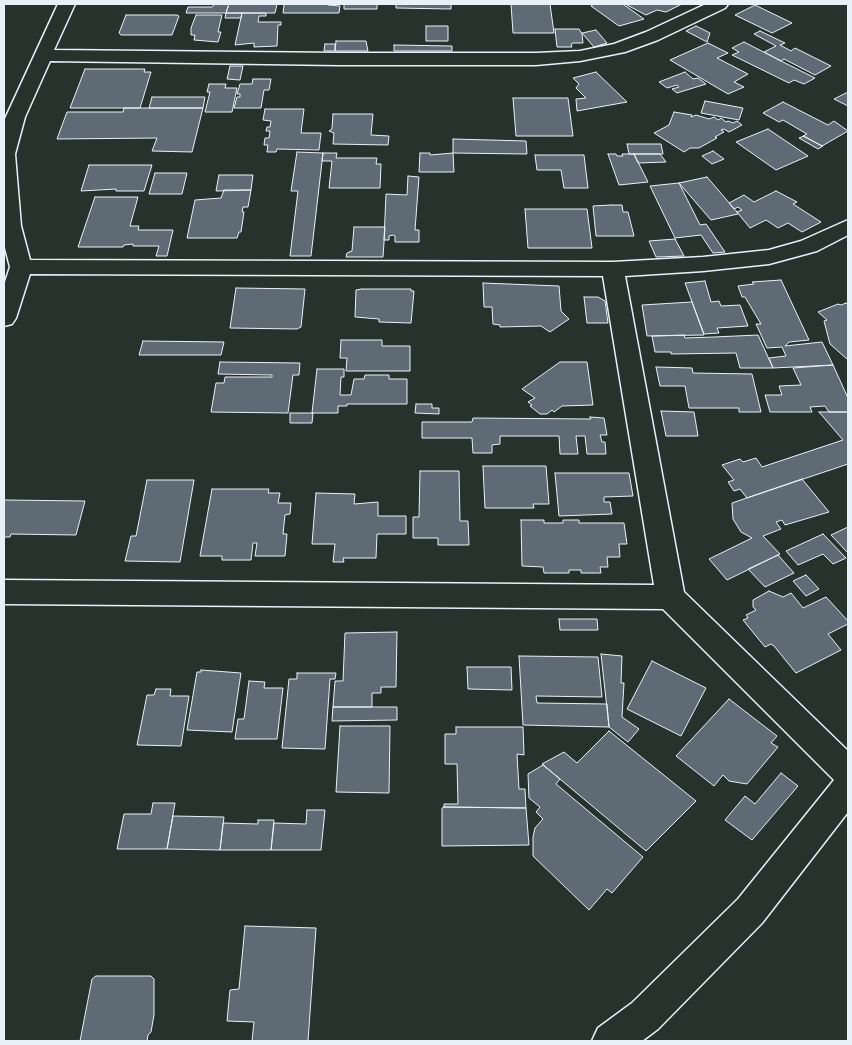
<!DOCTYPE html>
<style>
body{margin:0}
#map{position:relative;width:852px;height:1045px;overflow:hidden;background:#26332d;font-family:Delius,sans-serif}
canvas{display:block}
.frame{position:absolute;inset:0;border:5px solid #e8f1f8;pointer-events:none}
</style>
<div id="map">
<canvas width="852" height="1045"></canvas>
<div class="frame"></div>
</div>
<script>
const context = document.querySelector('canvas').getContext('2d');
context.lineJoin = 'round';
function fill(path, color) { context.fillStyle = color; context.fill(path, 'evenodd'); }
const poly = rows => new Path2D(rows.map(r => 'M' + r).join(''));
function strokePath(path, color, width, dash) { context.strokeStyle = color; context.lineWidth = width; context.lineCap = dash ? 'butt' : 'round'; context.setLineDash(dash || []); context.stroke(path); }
const building = poly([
 [215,4,229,4,226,13,186,13,188,7,212,7,215,4],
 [229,4,277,4,275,13,226,13,229,4],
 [287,4,328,4,328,5,340,6,339,13,283,13,284,5,287,4],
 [344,4,377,4,377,9,344,9,344,4],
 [396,4,451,4,451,9,396,8,396,4],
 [511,4,550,4,554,33,513,33,511,4],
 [594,4,623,4,644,19,619,26,591,6,594,4],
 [631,4,682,4,666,12,657,10,646,15,627,5,631,4],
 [755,5,792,23,772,33,735,15,755,5],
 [226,13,242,13,241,18,225,18,226,13],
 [242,13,266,13,266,16,259,16,258,22,281,22,281,25,278,25,277,46,254,47,254,43,235,45,242,13],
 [126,15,177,15,179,16,172,35,121,35,119,33,126,15],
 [196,15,222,15,218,32,221,32,218,42,194,40,195,35,191,35,191,28,196,15],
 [426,26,448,26,448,41,426,41,426,26],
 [696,26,710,33,707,42,686,31,696,26],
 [555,29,579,29,582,34,583,43,573,43,571,44,572,47,557,47,555,29],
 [596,30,607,43,594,47,582,33,596,30],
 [760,31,785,43,780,45,791,51,795,48,831,66,815,75,784,59,781,61,764,52,776,46,754,34,760,31],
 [336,41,366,41,368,51,335,51,336,41],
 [744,42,781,61,815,78,804,84,794,80,789,83,732,55,739,52,732,48,744,42],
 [708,43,728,53,717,58,748,74,734,82,744,87,728,94,670,60,708,43],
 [325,44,335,44,335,51,324,51,325,44],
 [394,45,452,46,452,51,394,51,394,45],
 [230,66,243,66,240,80,227,79,230,66],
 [85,69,145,69,144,72,151,72,140,108,70,108,85,69],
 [596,72,627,102,577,111,576,99,586,98,576,88,579,84,573,78,596,72],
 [685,72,693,79,698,78,706,84,677,93,672,89,679,87,677,85,667,88,659,82,685,72],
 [253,79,271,79,269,90,264,90,261,108,234,108,237,97,240,97,240,94,237,94,240,84,252,84,253,79],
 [209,84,226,84,225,88,237,88,232,112,205,112,210,92,207,92,209,84],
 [848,92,848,106,834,99,848,92],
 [152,97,205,97,203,108,149,108,152,97],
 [513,98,568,98,573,136,516,136,513,98],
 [705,101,743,108,739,120,701,113,705,101],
 [783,102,828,125,834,121,848,131,822,146,803,136,807,134,783,120,779,122,763,113,783,102],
 [124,108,203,108,192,152,152,151,157,138,57,139,67,112,123,112,124,108],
 [265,109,304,109,301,133,321,133,319,150,277,149,276,152,267,152,268,145,264,145,265,138,269,138,270,131,266,131,267,127,270,127,271,121,263,120,265,109],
 [674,112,692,115,691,117,696,115,709,119,714,117,718,120,721,118,726,122,728,121,733,123,737,121,742,125,729,132,724,129,721,130,724,132,715,137,717,138,699,148,690,148,684,152,654,133,669,125,674,112],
 [333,114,373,114,371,135,389,136,388,145,333,144,334,133,329,131,332,129,333,114],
 [768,129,808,156,776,170,736,142,768,129],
 [804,136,822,146,823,146,818,149,799,138,804,136],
 [453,139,526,141,527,154,453,153,453,139],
 [627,144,661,144,663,154,629,154,627,144],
 [713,151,724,159,712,164,702,156,713,151],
 [297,152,323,153,311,256,290,256,298,191,291,191,297,152],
 [323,153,337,153,336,158,377,158,376,164,381,164,380,188,329,188,332,161,322,161,323,153],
 [420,153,430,153,430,155,453,153,454,172,419,172,420,153],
 [608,154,616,154,617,156,623,156,622,154,634,154,648,182,619,185,608,154],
 [634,154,660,154,666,162,638,163,634,154],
 [535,155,584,155,588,188,564,188,561,170,537,170,535,155],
 [89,165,152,165,144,191,116,191,116,189,81,191,89,165],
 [155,173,187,173,182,194,149,194,155,173],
 [219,175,253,175,251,190,216,191,219,175],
 [408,176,419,177,415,230,419,230,419,242,395,242,395,236,393,235,389,236,389,240,384,240,386,194,407,195,408,176],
 [707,177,737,212,738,214,711,220,679,183,707,177],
 [679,183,700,225,706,224,725,252,713,253,701,235,675,238,650,186,679,183],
 [224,190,251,190,248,207,243,207,242,212,244,212,241,232,239,232,237,238,187,238,195,200,221,198,224,190],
 [776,191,797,202,793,204,821,222,802,232,788,223,778,228,766,220,750,228,737,212,742,210,738,207,734,209,729,203,744,195,754,202,776,191],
 [95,197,138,197,130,226,139,226,138,230,173,230,167,256,156,256,159,246,133,246,133,244,124,245,123,247,78,247,95,197],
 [611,205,622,205,623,212,628,212,634,236,596,236,593,206,611,205],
 [525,209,587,209,592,248,528,248,525,209],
 [354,227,385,227,383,257,346,257,347,253,352,251,354,227],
 [675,239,684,256,656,257,649,241,675,239],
 [781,280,809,340,789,342,785,346,822,342,833,365,773,368,769,358,786,356,782,347,767,348,756,324,761,324,745,297,742,297,738,286,754,284,752,282,781,280],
 [705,281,711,302,719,301,721,306,740,305,748,326,717,328,719,333,704,334,685,283,705,281],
 [483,283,559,286,561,311,569,319,550,332,541,326,500,327,500,325,493,324,492,307,484,307,483,283],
 [236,288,305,289,301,327,297,329,230,328,236,288],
 [362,289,411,289,411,291,414,291,411,323,379,322,379,319,355,317,356,290,362,289],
 [584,297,598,297,605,301,608,323,587,323,584,297],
 [692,302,704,335,647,336,642,305,692,302],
 [846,303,848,305,848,359,847,359,830,344,824,321,827,320,818,312,838,304,841,305,846,303],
 [684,335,685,338,714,337,758,335,773,368,740,368,736,353,671,354,671,352,655,352,652,336,684,335],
 [341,340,382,340,382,346,410,346,410,371,346,371,347,358,340,358,341,340],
 [143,341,224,342,221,355,139,355,143,341],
 [220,362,300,363,299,375,293,375,288,413,211,412,216,383,224,383,225,377,272,377,272,375,218,374,220,362],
 [560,362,587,362,593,405,562,406,554,412,552,410,547,414,540,414,530,406,532,405,528,402,535,398,522,389,560,362],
 [833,365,848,398,848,412,829,412,825,406,810,407,812,412,770,412,765,395,782,395,779,386,801,385,793,368,833,365],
 [656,367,692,368,693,373,752,374,761,412,739,412,739,408,689,408,685,386,660,386,656,367],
 [317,369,344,369,344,377,341,377,340,395,351,395,354,379,364,379,365,375,389,375,389,379,407,379,407,404,347,404,347,406,338,406,338,413,312,413,317,369],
 [416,404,432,404,432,408,439,408,439,414,415,413,416,404],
 [661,411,694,412,698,436,666,436,661,411],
 [819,412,848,412,848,464,747,498,740,489,734,491,728,482,734,480,722,465,740,459,743,462,756,458,762,467,843,440,819,412],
 [290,413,313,413,312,423,290,423,290,413],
 [590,417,604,418,607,435,600,435,602,442,605,442,606,454,587,454,585,436,576,436,578,454,560,454,559,436,500,436,500,444,492,445,492,453,473,453,472,438,422,438,422,422,472,422,473,418,591,419,590,417],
 [483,466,546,466,549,504,533,504,534,508,485,508,483,466],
 [420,471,459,471,460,521,468,521,469,545,438,545,438,538,413,538,413,517,419,517,420,471],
 [555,473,629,473,633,496,604,497,604,502,610,502,612,514,559,516,555,473],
 [802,479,829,512,785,525,782,520,776,522,781,529,763,536,780,554,727,580,709,559,752,538,741,532,733,519,732,503,802,479],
 [147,480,194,480,180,562,125,561,131,536,136,536,147,480],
 [212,489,269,489,268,493,280,493,278,503,291,503,290,514,285,515,283,534,287,534,285,556,255,556,257,543,253,543,251,560,222,560,222,556,200,556,212,489],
 [316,493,355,494,354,504,378,502,378,516,406,516,406,534,377,534,376,558,343,558,344,562,333,562,335,544,312,544,316,493],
 [4,500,85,501,76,535,11,534,10,537,4,537,4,500],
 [521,520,544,520,544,523,563,523,563,520,579,520,579,523,624,523,627,544,619,544,620,557,607,557,608,567,600,567,601,573,581,573,581,570,569,570,569,573,544,573,543,567,522,566,521,520],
 [848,527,848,553,831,535,848,527],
 [823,534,846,558,833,564,823,554,798,565,786,551,823,534],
 [778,555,794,573,765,587,748,569,778,555],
 [806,575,819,589,806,596,793,581,806,575],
 [769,591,783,597,791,593,803,608,826,597,848,621,848,624,828,634,841,650,796,673,774,646,771,644,765,647,743,620,748,618,746,615,756,610,753,607,753,600,769,591],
 [559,619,597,619,598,630,560,630,559,619],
 [397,632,396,687,381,687,381,693,372,693,372,707,333,707,335,681,343,681,345,633,397,632],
 [601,654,622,656,621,683,624,683,622,717,639,729,628,742,609,727,601,654],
 [519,656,598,657,602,697,536,696,537,703,607,704,609,727,523,725,519,656],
 [652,661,706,688,681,736,627,709,652,661],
 [467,667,511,667,512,690,468,689,467,667],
 [201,670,241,673,232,732,187,730,197,672,201,672,201,670],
 [297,673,336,673,335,679,330,679,325,749,282,748,289,679,297,679,297,673],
 [249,681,265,682,264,688,283,688,277,739,235,739,238,719,244,719,249,681],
 [156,689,171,689,170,696,189,696,181,746,137,745,147,695,154,695,156,689],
 [729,699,777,736,771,743,778,747,747,784,729,781,723,775,714,786,676,756,729,699],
 [333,707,397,707,397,720,332,721,333,707],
 [340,726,390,726,389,793,336,792,340,726],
 [456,727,523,727,524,755,517,754,519,789,525,789,526,808,444,807,444,804,458,804,457,764,445,764,445,734,456,734,456,727],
 [609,731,696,801,646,851,542,764,564,752,577,763,609,731],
 [543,765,560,779,556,784,643,857,612,893,607,889,589,910,533,856,533,837,535,828,543,819,536,812,540,807,529,798,528,774,543,765],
 [781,773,798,786,752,840,725,820,745,796,755,804,781,773],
 [153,803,175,803,167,849,117,849,124,814,151,814,153,803],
 [444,807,526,808,529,845,442,846,442,808,444,807],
 [307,810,325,810,321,850,271,850,274,823,306,824,307,810],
 [173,816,224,817,220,850,167,849,173,816],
 [258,820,274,820,271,850,220,850,223,823,258,824,258,820],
 [245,926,316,928,308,1041,252,1041,254,1022,227,1021,230,990,239,989,245,926],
 [96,976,151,976,154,979,154,1015,151,1032,148,1035,147,1041,80,1041,92,979,96,976]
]);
const minor = poly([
 [58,4,75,4,54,50,339,53,536,53,580,51,614,44,646,32,706,4,728,4,725,8,658,40,625,52,580,61,536,65,339,65,50,61,25,117,15,154,21,226,30,260,613,262,703,257,769,250,801,241,848,220,848,235,817,251,769,264,703,271,625,276,684,592,848,751,848,812,762,923,658,1029,642,1041,592,1041,598,1028,632,1003,738,899,834,780,663,609,4,604,4,580,654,585,603,276,30,274,16,318,12,324,4,326,4,285,10,267,4,244,4,121,58,4]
]);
fill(building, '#5e6a74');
strokePath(building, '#e8f1f8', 1);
strokePath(minor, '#e8f1f8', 3);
fill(minor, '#26332d');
</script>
